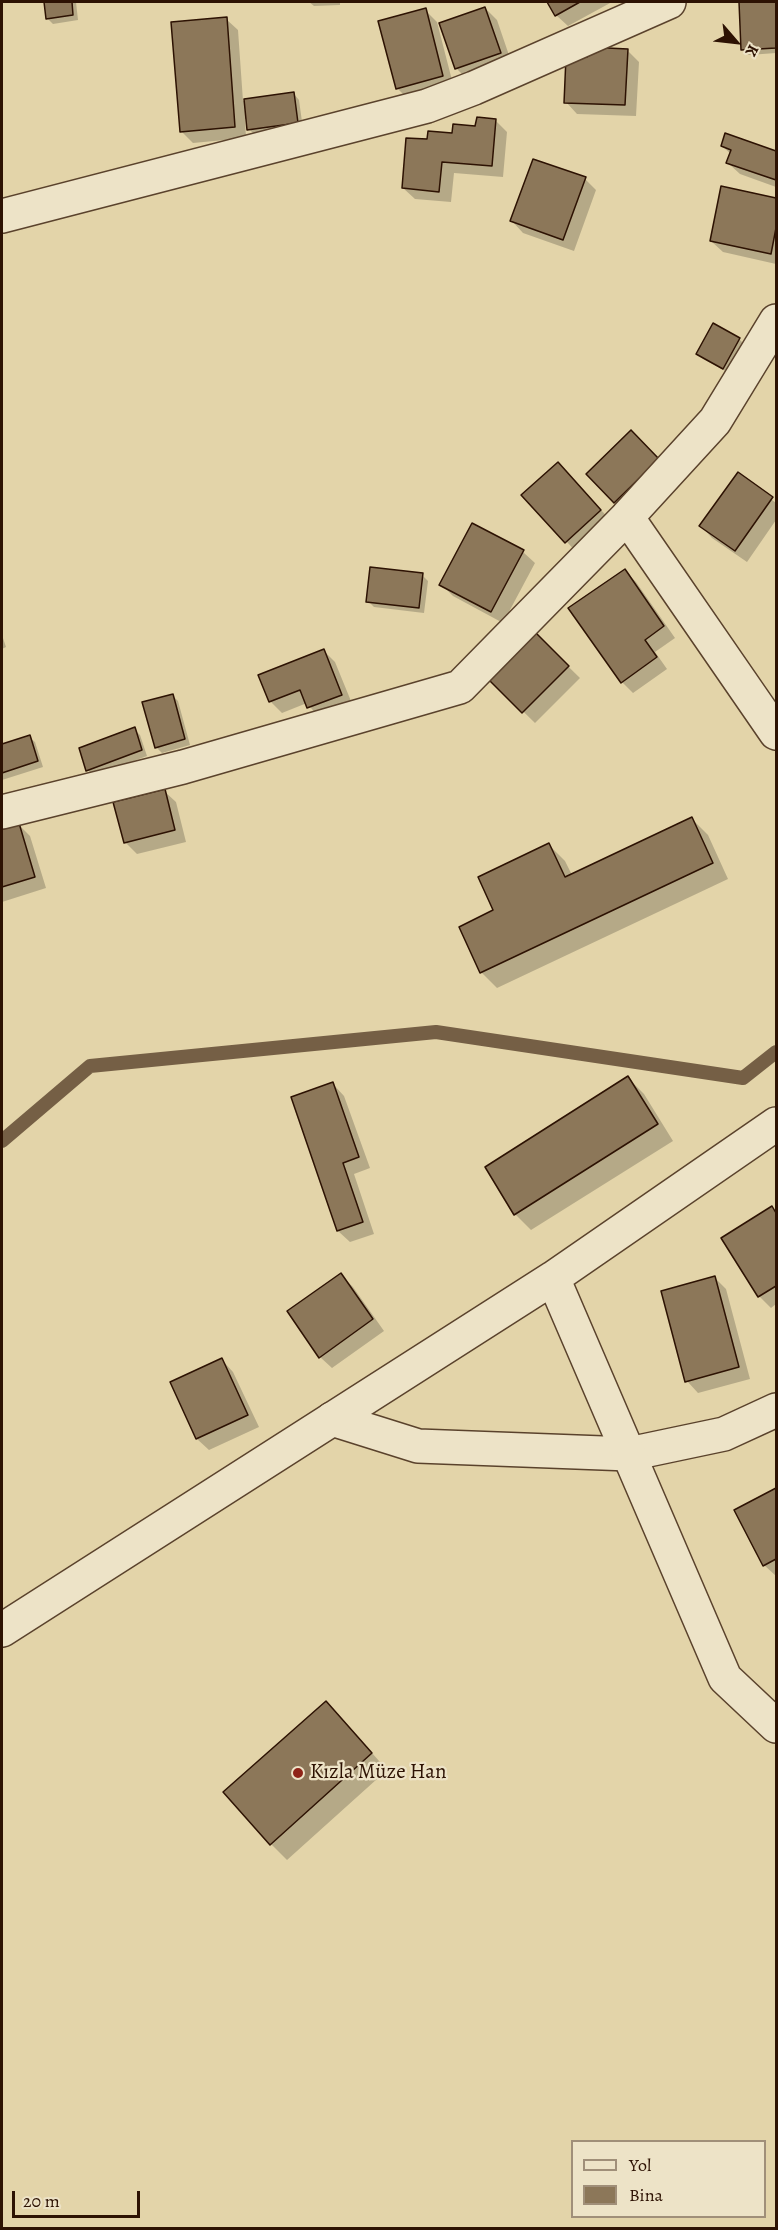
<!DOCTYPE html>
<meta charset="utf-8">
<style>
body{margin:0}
#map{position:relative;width:778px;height:2230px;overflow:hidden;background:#e3d4a9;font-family:Alegreya,serif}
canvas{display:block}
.frame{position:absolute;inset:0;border:3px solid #2d1203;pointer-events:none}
.legend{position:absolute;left:571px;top:2140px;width:195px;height:78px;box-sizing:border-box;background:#ede3c7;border:2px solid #a08f79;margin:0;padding:8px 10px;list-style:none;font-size:18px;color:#2d1203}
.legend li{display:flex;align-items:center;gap:12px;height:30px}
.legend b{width:30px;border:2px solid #a08f79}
.north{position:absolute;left:706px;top:12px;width:60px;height:60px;-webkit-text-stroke:4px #ede3c7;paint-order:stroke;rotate:118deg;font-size:16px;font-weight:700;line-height:24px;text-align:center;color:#2d1203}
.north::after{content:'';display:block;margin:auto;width:21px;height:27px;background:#2d1203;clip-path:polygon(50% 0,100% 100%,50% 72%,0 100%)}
.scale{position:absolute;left:12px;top:2191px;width:128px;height:27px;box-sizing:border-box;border:3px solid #2d1203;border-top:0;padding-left:8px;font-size:18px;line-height:21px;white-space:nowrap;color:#2d1203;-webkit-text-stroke:4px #ede3c7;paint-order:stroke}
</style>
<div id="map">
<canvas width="778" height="2230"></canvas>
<div class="frame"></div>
<ul class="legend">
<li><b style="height:8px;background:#ede3c7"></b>Yol</li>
<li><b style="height:16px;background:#8c7759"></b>Bina</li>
</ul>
<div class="north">K</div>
<div class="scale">20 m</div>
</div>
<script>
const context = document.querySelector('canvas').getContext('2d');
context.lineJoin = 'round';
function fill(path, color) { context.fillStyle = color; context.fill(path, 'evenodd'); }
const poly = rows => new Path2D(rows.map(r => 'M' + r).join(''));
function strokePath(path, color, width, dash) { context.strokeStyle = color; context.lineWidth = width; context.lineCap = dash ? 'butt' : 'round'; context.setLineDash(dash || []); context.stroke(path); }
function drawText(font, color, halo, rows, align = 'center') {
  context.font = font + ' Alegreya,serif'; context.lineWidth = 4.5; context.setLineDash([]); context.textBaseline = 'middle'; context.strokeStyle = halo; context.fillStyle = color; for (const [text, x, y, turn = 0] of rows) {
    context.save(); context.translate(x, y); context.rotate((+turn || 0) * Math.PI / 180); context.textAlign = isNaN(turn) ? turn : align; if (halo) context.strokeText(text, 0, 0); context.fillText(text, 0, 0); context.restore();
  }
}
const shadow = poly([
 [45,2,76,2,78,20,53,24,47,18],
 [309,2,340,2,340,5,314,6],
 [549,2,612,2,568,26,556,15],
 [741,2,776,2,776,53,749,55,743,49],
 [485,8,497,20,512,64,468,80,456,68],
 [425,10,437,22,454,88,409,100,397,88],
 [226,19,238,30,243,101,294,94,299,100,303,129,255,135,249,129,248,119,245,119,246,138,193,143,181,131],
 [627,50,639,62,636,116,577,114,566,102,588,59],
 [495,120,507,132,503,177,454,173,451,202,415,199,403,188,428,141],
 [726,135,776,152,776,187,740,174,728,163,731,154,722,146],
 [585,179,596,190,574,251,523,233,512,221],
 [722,188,776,199,776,264,723,252,711,241],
 [739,339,745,345,729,373,703,359,698,353],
 [631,433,669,472,626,514,588,474],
 [738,474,776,503,776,520,747,562,712,538,701,526],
 [570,476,612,522,578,554,524,495],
 [473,525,523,552,535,563,503,623,453,596,441,584],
 [625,571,636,582,675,638,655,652,667,669,633,693,622,682],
 [422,575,428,581,424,613,374,607,368,601],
 [532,631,580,678,535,723,487,676],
 [2,635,6,647,2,649],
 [323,650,335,662,353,706,320,719,307,703,282,713,271,702,260,676],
 [172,695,178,701,190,745,162,753,156,747],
 [134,729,140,735,147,756,94,776,88,770],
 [29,737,35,742,43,767,2,780,2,745],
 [164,791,176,802,186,842,137,854,125,842],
 [692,819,708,835,728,879,497,988,481,972,495,911,549,845,565,861,572,875],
 [19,825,30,836,46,888,2,902,2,830],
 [628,1078,644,1094,673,1141,531,1230,515,1214],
 [333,1084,344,1096,370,1168,354,1174,374,1234,350,1242,338,1231],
 [772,1208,776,1213,776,1304,771,1308,759,1296],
 [341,1275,353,1287,384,1331,332,1368,320,1357],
 [714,1277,726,1289,750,1379,698,1393,687,1381],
 [222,1360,233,1372,259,1427,209,1450,197,1439],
 [776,1490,776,1576,764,1565,736,1510],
 [342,1719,387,1770,287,1860,271,1844]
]);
const stream = poly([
 [2,1141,90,1066,436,1032,743,1078,776,1052]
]);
const building = poly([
 [44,2,72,2,73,15,46,19,44,2],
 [547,2,580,2,555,16,547,2],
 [739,2,776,2,776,48,741,50,739,2],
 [485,7,501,53,455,69,439,23,485,7],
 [426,8,443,76,396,89,378,21,426,8],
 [227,17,235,127,180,132,171,22,227,17],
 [587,47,628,49,625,105,564,103,566,57,587,57,587,47],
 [294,92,298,123,247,130,244,99,294,92],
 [477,117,496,119,492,166,442,162,439,192,402,188,406,138,427,139,428,131,452,133,453,124,475,126,477,117],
 [725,133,776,151,776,180,726,163,731,150,721,146,725,133],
 [533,159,586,177,563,240,510,221,533,159],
 [721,186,776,198,776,228,771,254,710,241,721,186],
 [713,323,740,338,723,369,696,354,713,323],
 [631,430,659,459,614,503,586,474,631,430],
 [558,462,601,510,565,543,521,495,558,462],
 [738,472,773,497,735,551,699,526,738,472],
 [472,523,524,550,491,612,439,585,472,523],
 [370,567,423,573,419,608,366,602,370,567],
 [625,569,664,626,645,640,657,657,621,683,568,608,625,569],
 [532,629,569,666,522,713,485,676,532,629],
 [324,649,342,695,307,708,300,690,269,702,258,675,324,649],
 [173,694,185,739,155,748,142,702,173,694],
 [135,727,142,750,86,771,79,748,135,727],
 [30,735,38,761,2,773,2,744,30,735],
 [165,789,175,830,124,843,113,802,165,789],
 [692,817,713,863,480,973,459,927,493,910,478,877,549,843,565,877,692,817],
 [19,823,35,877,2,887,2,828,19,823],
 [628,1076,658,1124,514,1215,485,1167,628,1076],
 [333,1082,359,1157,343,1163,363,1222,337,1231,291,1097,333,1082],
 [772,1206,776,1213,776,1286,758,1297,721,1238,772,1206],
 [341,1273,373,1319,319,1358,287,1311,341,1273],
 [715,1276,739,1367,685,1382,661,1291,715,1276],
 [222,1358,248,1415,196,1439,170,1382,222,1358],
 [776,1488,776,1559,763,1566,734,1510,776,1488],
 [326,1701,372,1753,270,1845,223,1792,326,1701]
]);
const minor = poly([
 [2,216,427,106,474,88,669,2],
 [627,517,776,733],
 [2,812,183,767,460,687,627,517,715,421,776,321],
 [332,1419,418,1446,629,1454,724,1434,776,1410]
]);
const tertiary = poly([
 [553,1278,725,1678,776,1726],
 [2,1630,553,1278,776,1124]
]);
const markers = [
 [298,1773,6,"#8f2418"]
];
const poiNames = [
 ["Kızla Müze Han",310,1773]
];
fill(shadow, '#0003');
strokePath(stream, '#755f45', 14);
fill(building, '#8c7759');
strokePath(building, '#2d1203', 1.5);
strokePath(minor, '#5a422c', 36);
strokePath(tertiary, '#5a422c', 36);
strokePath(minor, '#ede3c7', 33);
strokePath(tertiary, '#ede3c7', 33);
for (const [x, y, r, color] of markers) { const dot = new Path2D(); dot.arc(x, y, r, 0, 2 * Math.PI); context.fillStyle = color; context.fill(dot); strokePath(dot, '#ede3c7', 2); }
drawText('21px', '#2d1203', '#ede3c7', poiNames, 'left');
</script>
